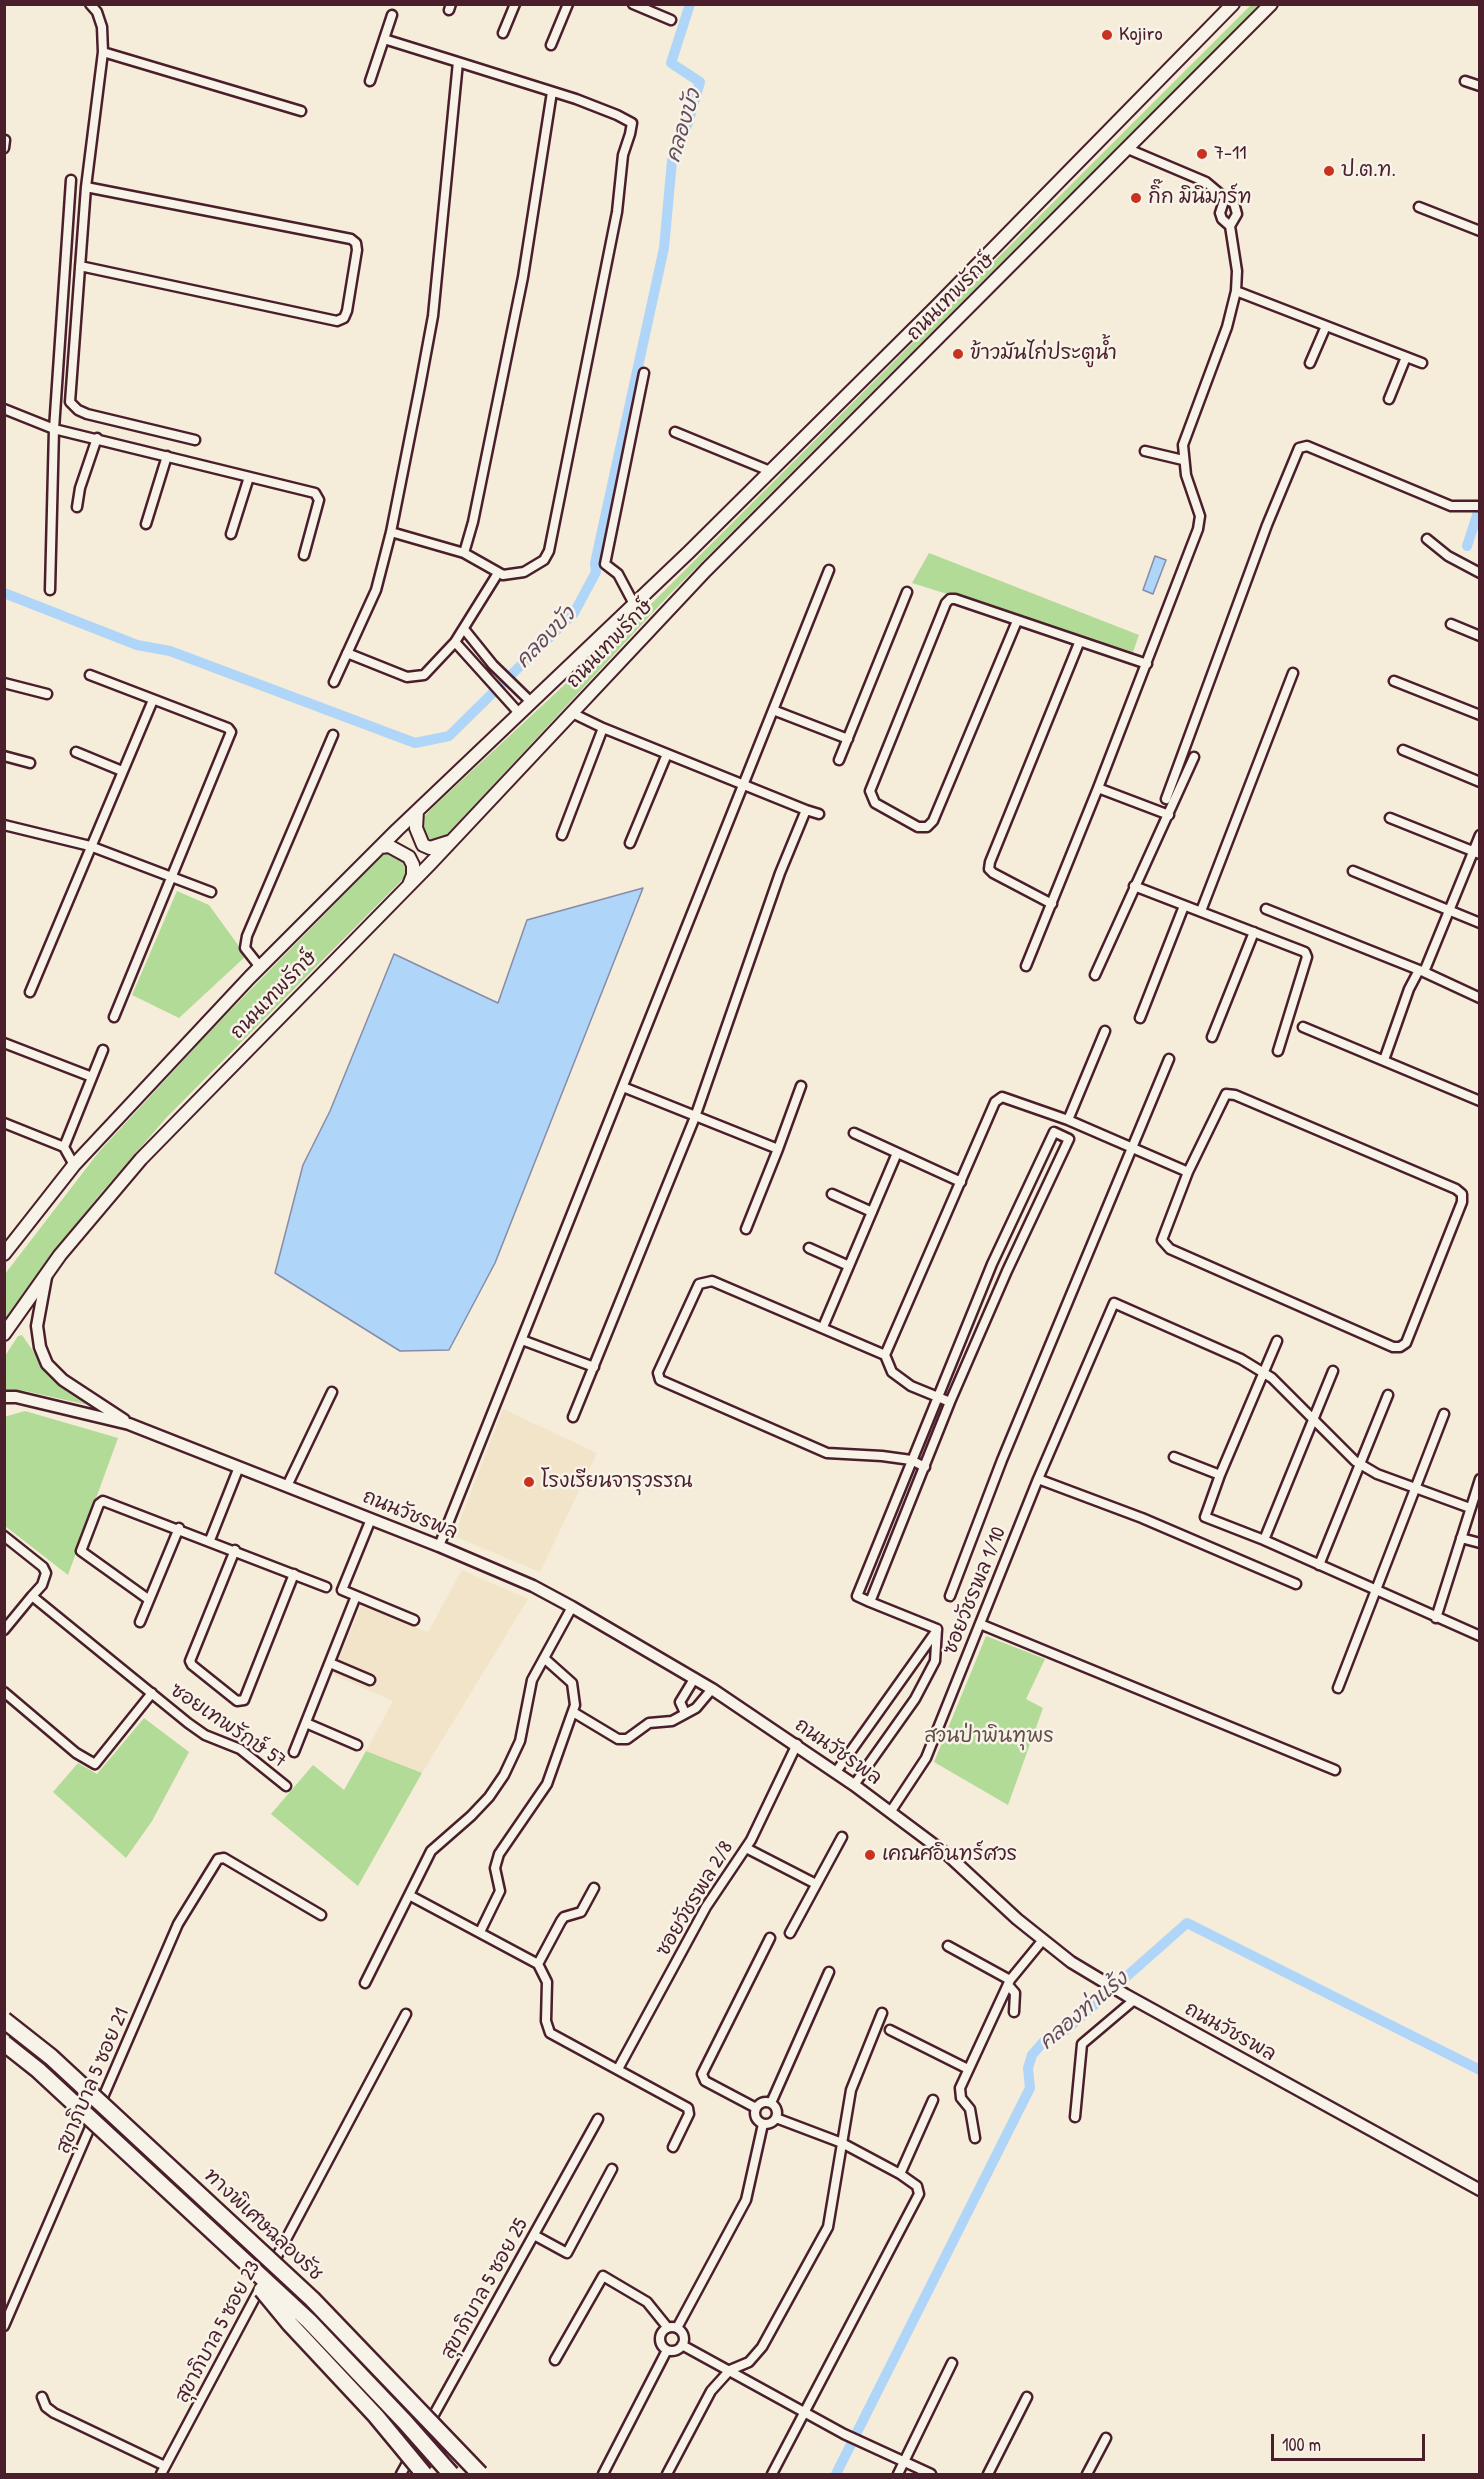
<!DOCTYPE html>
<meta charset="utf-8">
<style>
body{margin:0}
#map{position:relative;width:1484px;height:2479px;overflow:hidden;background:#f5ecda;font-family:"Patrick Hand",sans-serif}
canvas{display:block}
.frame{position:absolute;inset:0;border:6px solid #4a1f2b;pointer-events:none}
.scale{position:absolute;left:1271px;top:2434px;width:154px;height:27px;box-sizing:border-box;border:3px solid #4a1f2b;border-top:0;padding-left:8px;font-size:18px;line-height:21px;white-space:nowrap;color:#4a1f2b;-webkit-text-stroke:4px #f7f3e8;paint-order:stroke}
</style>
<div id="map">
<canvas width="1484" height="2479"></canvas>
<div class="frame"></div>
<div class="scale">100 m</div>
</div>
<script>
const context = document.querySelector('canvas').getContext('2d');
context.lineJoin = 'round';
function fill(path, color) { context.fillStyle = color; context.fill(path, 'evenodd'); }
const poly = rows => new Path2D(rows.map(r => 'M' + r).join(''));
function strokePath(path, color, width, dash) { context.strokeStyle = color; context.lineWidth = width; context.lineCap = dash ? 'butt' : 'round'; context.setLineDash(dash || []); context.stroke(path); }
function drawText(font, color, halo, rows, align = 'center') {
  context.font = font + ' "Patrick Hand","Playpen Sans Thai",sans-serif'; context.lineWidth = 5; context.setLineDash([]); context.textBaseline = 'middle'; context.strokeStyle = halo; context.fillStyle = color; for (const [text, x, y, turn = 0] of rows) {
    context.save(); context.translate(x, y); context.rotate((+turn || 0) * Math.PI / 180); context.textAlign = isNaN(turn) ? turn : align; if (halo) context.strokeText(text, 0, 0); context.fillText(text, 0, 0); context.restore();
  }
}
const built = poly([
 [503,1409,597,1453,540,1572,454,1536],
 [462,1570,528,1599,422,1773,366,1751,393,1701,332,1674,361,1606,428,1632]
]);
const green = poly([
 [1251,5,1259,5,671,593,444,838,434,842,427,841,419,829,422,819,433,807,648,607],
 [929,553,1139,635,1133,652,912,583],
 [393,851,407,862,405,877,167,1117,96,1199,5,1322,5,1274,98,1153,214,1027,385,853],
 [177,891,209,905,246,956,179,1018,132,995],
 [22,1335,48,1373,93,1406,25,1391,5,1390,5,1356,18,1336],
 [25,1411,118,1438,68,1575,5,1526,4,1417],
 [986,1636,1045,1659,1026,1699,1043,1708,1008,1805,934,1762],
 [144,1718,189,1752,152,1821,126,1858,53,1792,78,1763,97,1774],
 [366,1751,422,1773,358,1886,271,1814,313,1765,344,1790]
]);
const water = poly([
 [1155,556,1166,560,1153,594,1143,590,1155,556],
 [643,888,495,1263,449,1350,400,1351,275,1273,303,1165,330,1111,394,954,498,1003,527,920,643,888]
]);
const canal = poly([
 [1467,546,1480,506],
 [4,593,137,645,170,651,415,743,449,736,574,613,596,572,595,563,664,248,672,161,688,123,700,82,671,63,690,4],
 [836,2474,1030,2088,1028,2068,1032,2055,1045,2040,1066,2030,1187,1923,1480,2070]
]);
const minor = poly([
 [90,4,97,12,102,27,103,52,86,187,70,402,78,410,87,414,195,440],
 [633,4,671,20],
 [449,10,451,4],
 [503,33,515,4],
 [384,39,458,62],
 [551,45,568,4],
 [103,52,301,111],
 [370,81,392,15],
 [1465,81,1480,86],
 [4,148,5,140],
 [1128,149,1206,182,1225,198],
 [1419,207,1480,231],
 [80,266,337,321,344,318,347,311,357,250,356,243,351,239,86,187],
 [1236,291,1422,363],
 [1310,363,1326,326],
 [1389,399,1406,357],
 [4,409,54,429,315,493,319,500,304,555],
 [675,432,770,471],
 [1145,451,1183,460],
 [77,507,80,488,97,438],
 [146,524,167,456],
 [231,534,249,477],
 [1427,539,1448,556,1480,573],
 [464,553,473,522,523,277,552,92],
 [50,590,54,429,71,180],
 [634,604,618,574,605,564,644,373],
 [1017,621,933,821,927,827,918,827,875,803,870,791,946,603,950,599,955,599,1147,664],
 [1451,624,1480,636],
 [464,629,493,665,531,702],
 [455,642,519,713],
 [347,653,407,677,424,675,455,642,498,573],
 [90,675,228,728,231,732,114,1017],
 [1394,681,1480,715],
 [334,682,376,590,391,532,420,386,433,316,458,62,576,99,617,115,632,123,630,134,623,155,617,212,549,551,544,560,524,572,503,575,464,553,391,532],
 [4,683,47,694],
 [773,710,848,739],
 [572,713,603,728],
 [1403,750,1480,782],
 [76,752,122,771],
 [4,756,30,763],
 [839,760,907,592],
 [1098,788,1169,815],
 [1166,799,1267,525,1299,448,1307,446,1451,506,1480,506],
 [1390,818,1480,854],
 [4,825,90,846,211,892],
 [562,835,603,728,806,810],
 [630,843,667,754],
 [1353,871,1480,923],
 [1134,886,1305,952,1307,957,1278,1051],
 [1052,904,993,873,989,869,990,862,1079,643],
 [1266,909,1424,972,1480,998],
 [1201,911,1293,673],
 [1026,966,1098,788,1198,529,1200,516,1186,475,1183,445,1227,327,1236,291,1237,271,1230,226,1222,219,1220,213,1225,198,1234,203,1237,214,1230,226],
 [260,967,245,948,247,936,333,735],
 [1424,972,1480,835],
 [1095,975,1194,757],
 [30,992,153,700],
 [1140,1018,1184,906],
 [1303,1027,1480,1101],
 [1212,1037,1254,932],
 [4,1043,92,1077],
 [1384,1060,1409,989,1419,970],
 [623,1087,778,1149,801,1086],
 [1068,1120,1105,1031],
 [4,1123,64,1147],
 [854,1133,961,1182],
 [74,1165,64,1147,103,1050],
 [832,1194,872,1212],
 [746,1229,778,1149],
 [809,1248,849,1266],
 [823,1327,897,1153],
 [522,1340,594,1367],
 [885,1355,995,1102,1002,1097,1068,1120,1188,1172,1162,1240,1170,1249,1393,1347,1400,1347,1406,1343,1462,1202,1462,1194,1456,1189,1235,1095,1226,1094,1188,1172],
 [573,1417,695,1117,780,873,806,810,819,814],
 [1174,1457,1220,1475,1277,1341],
 [925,1467,911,1460,882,1456,827,1453,660,1380,658,1373,699,1284,712,1281,885,1355,892,1372,911,1386,950,1402],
 [1220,1475,1205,1517,1264,1540,1333,1371],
 [1038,1479,1142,1518,1296,1584],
 [287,1486,332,1392],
 [371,1519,342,1590,414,1620],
 [4,1536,43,1567,46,1573,42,1585,32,1596],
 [1461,1538,1480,1543],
 [210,1540,239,1467],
 [1264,1540,1480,1636],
 [439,1546,829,570],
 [235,1550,190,1661,192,1665,237,1701,244,1700,294,1574],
 [1319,1565,1388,1395],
 [950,1596,1002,1460,1169,1059],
 [148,1599,81,1551,99,1504,103,1501,326,1587],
 [870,1602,950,1402,1007,1271,1069,1139,1054,1132,992,1264,857,1596,870,1602,937,1629],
 [1436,1618,1480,1479],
 [140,1622,179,1528],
 [980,1624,1335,1770],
 [4,1630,32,1596,188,1723,205,1735,240,1749,286,1786],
 [330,1663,370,1680],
 [1338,1688,1444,1414],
 [4,1692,76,1753,95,1764,152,1693],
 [573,1712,618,1739,627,1739,649,1723,672,1721,696,1708,712,1689],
 [685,1713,680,1702,694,1679],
 [306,1723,357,1745],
 [294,1752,356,1596],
 [836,1772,937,1630],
 [854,1785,915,1699,935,1661,937,1629],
 [891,1811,926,1758,1038,1479,1114,1303,1241,1359,1272,1378,1355,1461,1377,1474,1470,1508],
 [746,1848,816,1884],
 [409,1895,538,1964,547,1982,546,2021,550,2033,688,2108,689,2114,673,2147],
 [480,1932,500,1891,495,1868,499,1854,547,1784,575,1705,572,1683,544,1658],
 [790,1933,842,1837],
 [948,1946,1010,1980],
 [538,1964,561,1921,564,1917,581,1912,594,1888],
 [365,1983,431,1851,471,1816,489,1797,504,1775,520,1741,532,1680,572,1607],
 [1008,1985,1015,1993,1014,2012],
 [890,2030,968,2069],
 [618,2069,706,1907,751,1840,797,1744],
 '755 2113a11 11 0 1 1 22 0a11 11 0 1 1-22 0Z',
 [771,2103,829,1972],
 [756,2108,705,2081,702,2074,770,1938],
 [1075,2117,1082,2044,1134,2000],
 [975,2138,970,2109,961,2098,960,2088,1010,1980,1042,1941],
 [900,2174,933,2100],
 [534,2235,567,2253,612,2169],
 [4,2326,178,1924,218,1859,224,1858,321,1915],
 '660 2339a12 12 0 1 1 24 0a12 12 0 1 1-24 0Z',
 [677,2328,746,2200,763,2124],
 [682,2345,844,2434,931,2474],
 [555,2360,603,2276,647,2302,668,2328],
 [42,2397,46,2407,54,2413,165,2466],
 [161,2474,406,2014],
 [401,2474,598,2119],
 [603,2474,667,2350],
 [667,2474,711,2391,730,2370,749,2362,762,2347,828,2227,851,2090,882,2013],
 [772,2474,919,2194,917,2186,900,2174,842,2143,776,2118],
 [898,2474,952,2363],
 [988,2474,1027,2397],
 [1087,2474,1106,2438]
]);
const tertiary = poly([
 [46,1277,37,1326,40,1347,47,1364,63,1380,124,1420],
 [4,1397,16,1397,129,1424,439,1546,533,1586,572,1607,712,1689,854,1785,949,1856,1017,1919,1071,1962,1126,1995,1480,2190]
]);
const secondary = poly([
 [417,811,416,828,423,845,430,848,449,842],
 [380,847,389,846,409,857,413,865,413,875,409,885],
 [4,1254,74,1165,250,977,397,830,689,552,937,306,1233,4],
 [4,1334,60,1255,141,1159,430,864,706,570,1271,4]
]);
const motorwayBridge = poly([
 [4,2020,51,2057,312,2299,480,2474],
 [4,2043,38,2070,309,2321,405,2422,451,2474],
 [262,2290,290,2324,376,2416,424,2474]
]);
const markers = [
 [1107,35,6,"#c8321e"],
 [1202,154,6,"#c8321e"],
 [1329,171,6,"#c8321e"],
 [1136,198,6,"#c8321e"],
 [958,354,6,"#c8321e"],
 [529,1482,6,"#c8321e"],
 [870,1855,6,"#c8321e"]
];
const poiNames = [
 ["Kojiro",1119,35],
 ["7-11",1214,154],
 ["ป.ต.ท.",1341,171],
 ["กิ๊ก มินิมาร์ท",1148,198],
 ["ข้าวมันไก่ประตูน้ำ",970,354],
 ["โรงเรียนจารุวรรณ",541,1482],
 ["เคณศอินทร์ศวร",882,1855]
];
const streetNames = [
 ["ถนนเทพรักษ์",951,297,-45],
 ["ถนนเทพรักษ์",610,644,-46],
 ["ถนนเทพรักษ์",274,995,-46],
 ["ถนนวัชรพล",410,1515,22],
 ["ซอยวัชรพล 1/10",975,1591,-68],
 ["ซอยเทพรักษ์ 57",228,1726,34],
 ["ถนนวัชรพล",838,1752,35],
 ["ซอยวัชรพล 2/8",695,1899,-59],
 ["ถนนวัชรพล",1230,2032,29],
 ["สุขาภิบาล 5 ซอย 21",93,2081,-67],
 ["ทางพิเศษฉลองรัช",263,2225,43],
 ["สุขาภิบาล 5 ซอย 25",485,2289,-61],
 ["สุขาภิบาล 5 ซอย 23",218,2332,-62]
];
const parkNames = [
 ["สวนป่าพินทุพร",989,1737]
];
const waterNames = [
 ["คลองบัว",684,126,-73],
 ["คลองบัว",546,638,-46],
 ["คลองท่าแร้ง",1084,2011,-40]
];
fill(built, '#f2e4c9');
fill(green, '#b2db97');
fill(water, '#afd5f9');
strokePath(water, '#878ca7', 1.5);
strokePath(canal, '#afd5f9', 10);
strokePath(minor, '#4a1f2b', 13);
strokePath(tertiary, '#4a1f2b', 15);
strokePath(secondary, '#4a1f2b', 16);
strokePath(minor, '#f7f3e8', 8);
strokePath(tertiary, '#f7f3e8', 10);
strokePath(secondary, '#f7f3e8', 12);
strokePath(motorwayBridge, '#4a1f2b', 20, []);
strokePath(motorwayBridge, '#f7f3e8', 15);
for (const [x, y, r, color] of markers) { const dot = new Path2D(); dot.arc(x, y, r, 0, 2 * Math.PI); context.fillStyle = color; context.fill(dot); strokePath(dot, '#f7f3e8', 2); }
drawText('20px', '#4a1f2b', '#f7f3e8', poiNames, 'left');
drawText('20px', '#4a1f2b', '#f7f3e8', streetNames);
drawText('20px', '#644e46', '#f7f3e8', parkNames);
drawText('italic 21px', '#634c5e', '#f7f3e8', waterNames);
</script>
